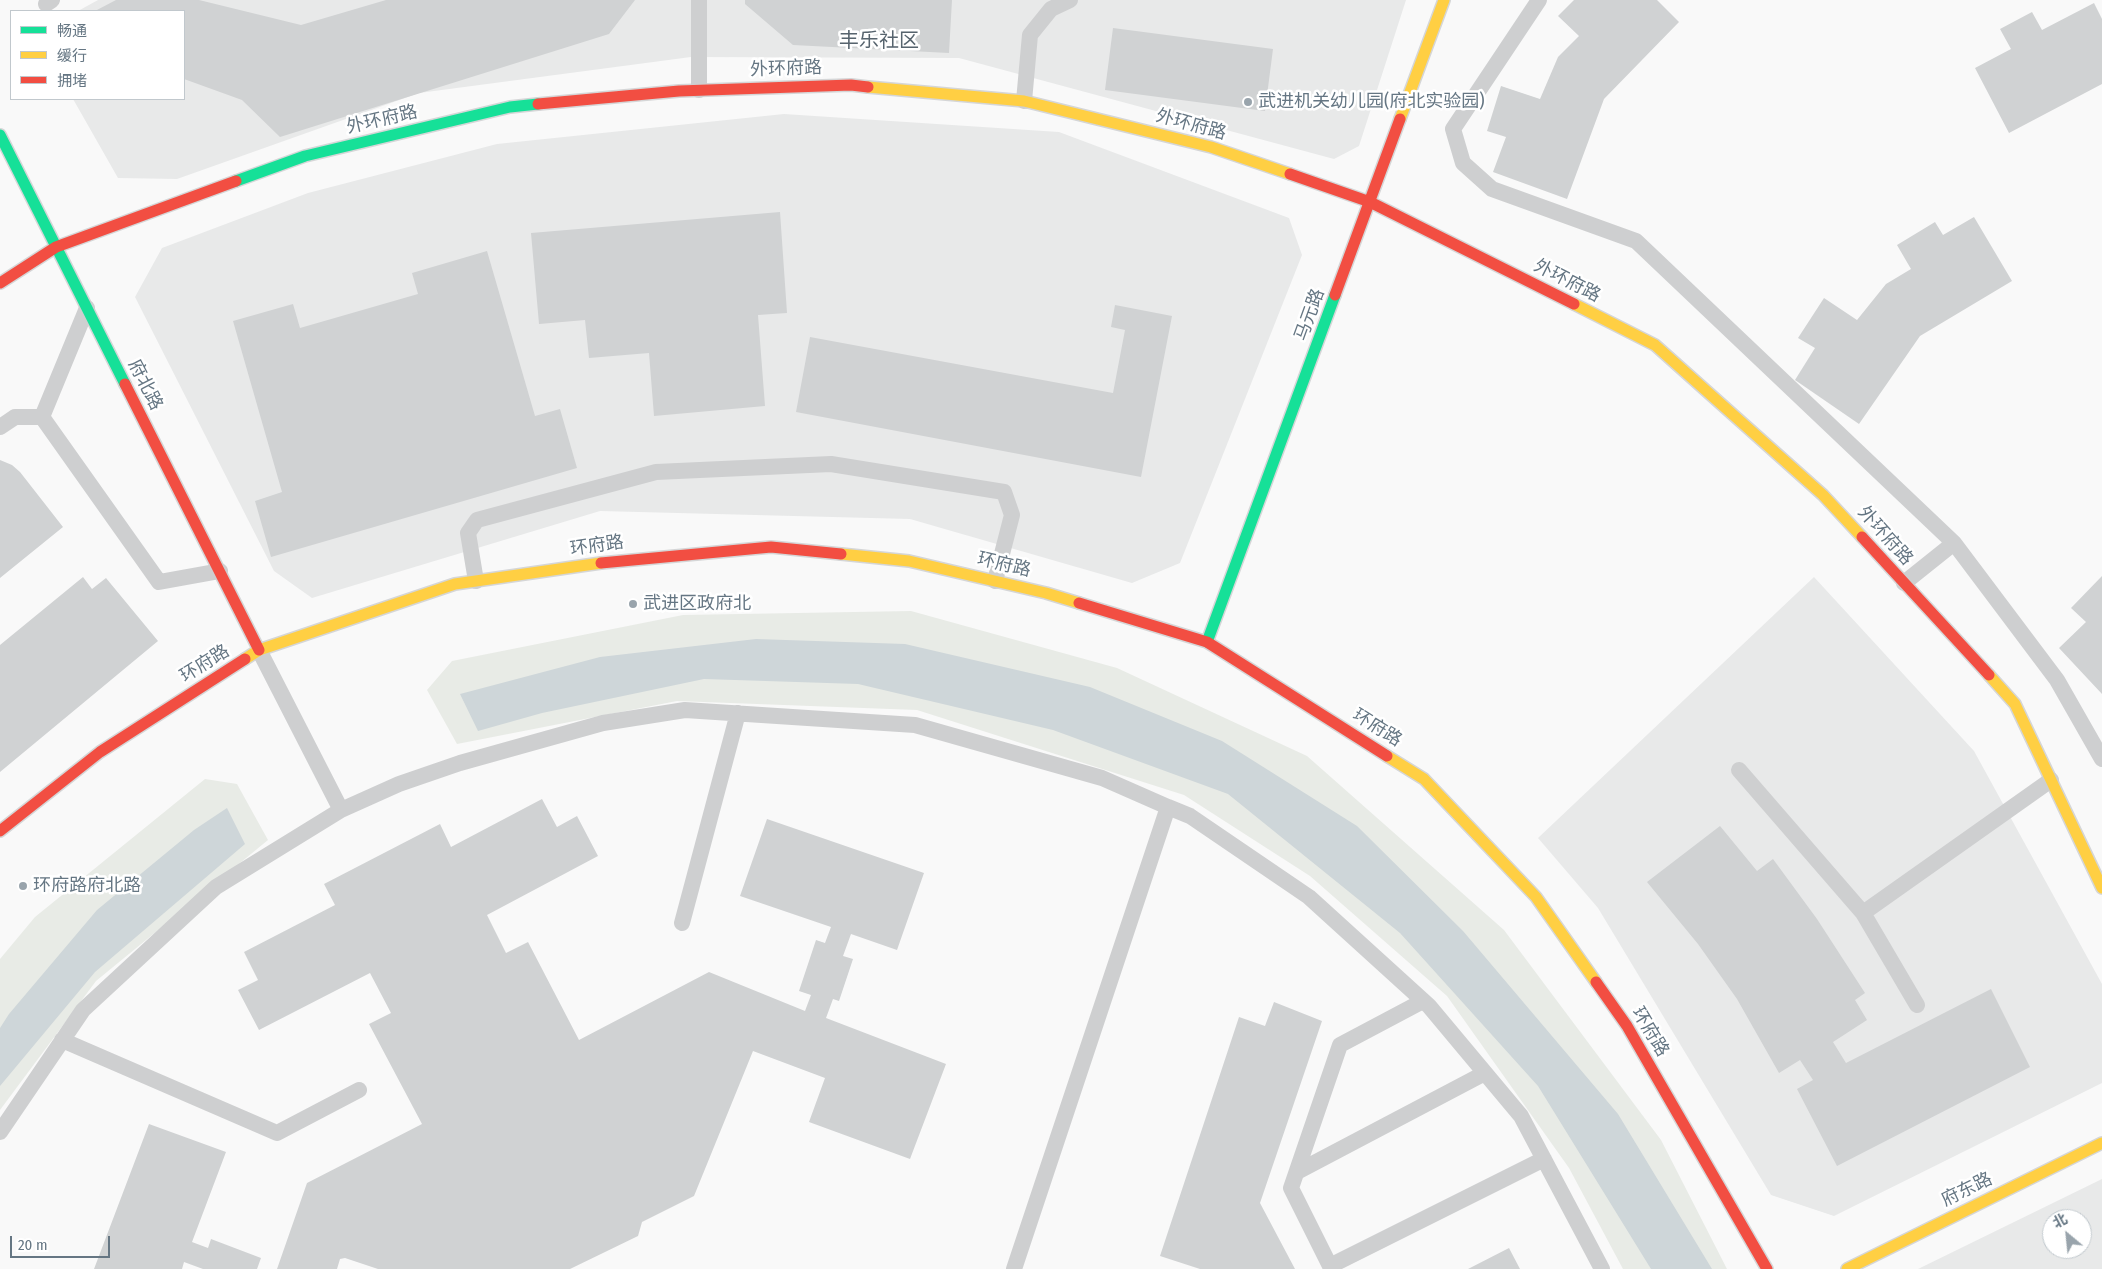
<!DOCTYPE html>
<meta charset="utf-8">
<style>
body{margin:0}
#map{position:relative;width:2102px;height:1269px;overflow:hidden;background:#f9f9f9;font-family:"Fira Sans Condensed","Noto Sans SC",sans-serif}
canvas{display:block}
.legend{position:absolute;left:10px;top:10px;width:175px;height:90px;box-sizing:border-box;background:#fff;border:1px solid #c1c8cd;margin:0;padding:6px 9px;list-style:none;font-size:15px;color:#657683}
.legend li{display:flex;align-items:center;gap:10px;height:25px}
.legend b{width:25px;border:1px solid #c1c8cd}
.north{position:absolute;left:2042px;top:1209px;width:50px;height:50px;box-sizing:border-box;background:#fff;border:1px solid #c1c8cd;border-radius:50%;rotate:332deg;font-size:14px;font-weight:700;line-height:20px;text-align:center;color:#657683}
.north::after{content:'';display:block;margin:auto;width:18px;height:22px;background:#99a4ac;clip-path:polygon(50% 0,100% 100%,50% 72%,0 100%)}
.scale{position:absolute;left:10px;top:1236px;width:100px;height:22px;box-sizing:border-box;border:2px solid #657683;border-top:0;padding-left:6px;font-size:15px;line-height:18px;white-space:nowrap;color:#657683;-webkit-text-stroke:4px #fff;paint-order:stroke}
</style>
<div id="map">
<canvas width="2102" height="1269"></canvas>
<ul class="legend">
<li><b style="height:6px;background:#16e098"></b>畅通</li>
<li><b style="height:6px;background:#ffcf43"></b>缓行</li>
<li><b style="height:6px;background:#f24e42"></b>拥堵</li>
</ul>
<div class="north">北</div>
<div class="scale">20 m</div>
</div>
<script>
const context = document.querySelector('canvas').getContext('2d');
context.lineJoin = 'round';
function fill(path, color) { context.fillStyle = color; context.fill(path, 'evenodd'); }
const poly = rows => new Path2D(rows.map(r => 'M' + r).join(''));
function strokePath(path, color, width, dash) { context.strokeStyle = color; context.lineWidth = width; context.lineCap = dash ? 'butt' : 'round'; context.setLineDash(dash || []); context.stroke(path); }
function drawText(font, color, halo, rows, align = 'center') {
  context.font = font + ' "Fira Sans Condensed","Noto Sans SC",sans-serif'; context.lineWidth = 5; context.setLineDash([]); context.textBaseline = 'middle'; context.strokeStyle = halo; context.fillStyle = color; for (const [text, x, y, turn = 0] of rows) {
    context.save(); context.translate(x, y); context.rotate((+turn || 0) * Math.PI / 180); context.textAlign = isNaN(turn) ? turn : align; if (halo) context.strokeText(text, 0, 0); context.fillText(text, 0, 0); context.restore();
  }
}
const built = poly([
 [98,0,1406,0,1359,146,1334,159,959,58,691,57,419,93,177,179,118,178,73,99,184,99,184,11,78,11],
 [784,114,1059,132,1289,218,1302,255,1180,563,1132,583,910,519,600,511,312,598,274,571,135,297,162,248,308,193,497,144],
 [1814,577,1974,751,2102,984,2102,1083,1834,1216,1771,1195,1598,908,1538,838],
 [2102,1179,2102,1269,1918,1269],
 [2052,1219,2082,1219,2082,1249,2052,1249]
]);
const green = poly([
 [911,611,1117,668,1307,756,1504,930,1661,1140,1727,1269,1623,1269,1569,1168,1447,996,1310,876,1184,795,917,710,677,701,457,744,427,690,452,661,683,615],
 [205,779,237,784,268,840,96,981,0,1110,0,959,35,917]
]);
const water = poly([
 [756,639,905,644,1090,687,1222,741,1357,826,1463,931,1618,1114,1712,1269,1651,1269,1538,1086,1400,933,1228,794,1053,730,858,684,704,679,542,713,478,731,460,694,600,657],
 [227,808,245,844,95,972,0,1086,0,1028,9,1014,97,910,194,830]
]);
const building = poly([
 [116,0,199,0,301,25,386,0,635,0,609,34,280,137,242,100,184,79,184,11,95,11],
 [745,0,952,0,949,53,793,45,745,4],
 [1574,0,1657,0,1679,22,1604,99,1567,199,1493,172,1506,137,1487,131,1501,86,1540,99,1558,57,1579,36,1558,16],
 [2094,3,2102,19,2102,84,2009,133,1975,68,2011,49,2000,29,2032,12,2042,30],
 [1113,28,1273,49,1265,111,1105,90],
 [780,212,787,313,758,315,765,406,654,416,649,353,589,358,585,320,539,324,531,233],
 [1974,217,2012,281,1920,336,1859,424,1795,380,1815,348,1798,338,1824,298,1857,320,1886,284,1911,269,1897,245,1935,222,1943,235],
 [487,251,535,416,560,409,577,468,271,557,255,501,282,492,233,321,293,304,300,328,418,294,412,273],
 [1115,305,1172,316,1141,477,796,412,810,337,1113,393,1125,330,1111,327],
 [0,460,12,465,20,472,63,527,0,578],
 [2102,576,2102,694,2059,648,2086,622,2071,608],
 [83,577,92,589,106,578,158,641,0,772,0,645],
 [542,799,557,827,577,816,598,856,487,915,506,953,528,942,579,1040,709,972,805,1011,811,995,799,991,816,940,825,943,831,927,740,896,767,819,924,873,897,950,851,934,843,956,853,959,839,1001,833,999,826,1018,946,1064,910,1159,809,1122,825,1078,753,1051,694,1196,642,1222,638,1236,570,1269,378,1269,345,1258,340,1259,337,1269,277,1269,307,1183,422,1124,369,1024,391,1013,370,973,259,1030,238,990,258,980,244,952,335,905,324,884,440,824,451,847],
 [1720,826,1757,871,1773,859,1817,919,1865,993,1855,1000,1867,1020,1833,1042,1846,1063,1991,989,2030,1067,1837,1166,1797,1089,1813,1080,1800,1060,1779,1073,1737,999,1698,944,1647,882],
 [1274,1002,1322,1021,1260,1203,1295,1269,1200,1269,1160,1256,1239,1017,1265,1026],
 [149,1124,226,1152,192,1242,208,1248,211,1239,261,1258,257,1269,203,1269,184,1262,182,1269,94,1269],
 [1509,1248,1520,1269,1468,1269]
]);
const lane = poly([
 [699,0,699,90],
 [1539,0,1453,129,1463,163,1492,189,1636,241,1954,543,2057,680,2102,759],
 [46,4,52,0],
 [1024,101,1030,35,1051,9,1070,0],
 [42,417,87,308],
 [0,427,15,417,42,417,159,582,220,571],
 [476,581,468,533,477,520,656,472,831,464,1004,492,1012,515,995,581],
 [1904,583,1954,543],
 [259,650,341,810],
 [1739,770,1863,913,1917,1005],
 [1863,913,2051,780],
 [682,923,738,713],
 [1423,1001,1340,1045,1291,1188,1330,1266,1544,1159],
 [62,1040,277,1133,359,1090],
 [0,1132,83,1010,216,887,341,810,399,784,460,763,603,723,685,710,915,725,1102,778,1168,807,1190,816,1309,897,1429,1006,1521,1116,1602,1269],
 [1297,1172,1485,1073],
 [1014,1269,1168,807]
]);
const fast = poly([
 [0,135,125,384],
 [236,181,305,156,510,107,538,104],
 [1207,642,1335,295]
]);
const slow = poly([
 [868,87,1024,101,1211,147,1290,174],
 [1400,119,1444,0],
 [1574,304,1655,345,1823,495,1862,537],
 [841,554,909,561,1046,593,1079,603],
 [245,659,259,650,455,584,601,563],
 [1989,675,2015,704,2102,888],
 [1387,756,1424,779,1536,897,1596,982],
 [1847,1269,2102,1143]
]);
const jam = poly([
 [538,104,679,91,851,85,868,87],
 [1290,174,1370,202,1574,304],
 [0,283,56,247,236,181],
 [1335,295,1400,119],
 [125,384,259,650],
 [1862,537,1989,675],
 [601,563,771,547,841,554],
 [1079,603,1207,642,1387,756],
 [0,831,100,752,245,659],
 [1596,982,1627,1026,1767,1269]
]);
const markers = [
 [1248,102,5,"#99a4ac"],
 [633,604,5,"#99a4ac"],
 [23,886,5,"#99a4ac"]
];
const streetNames = [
 ["外环府路",786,69,-2],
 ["外环府路",382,120,-13],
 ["外环府路",1191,125,15],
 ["外环府路",1567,281,27],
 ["马元路",1310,315,-70],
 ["府北路",145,385,63],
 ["外环府路",1885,536,48],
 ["环府路",597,546,-8],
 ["环府路",1004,565,13],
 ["环府路",205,664,-32],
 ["环府路",1377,728,32],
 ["环府路",1650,1032,59],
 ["府东路",1967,1190,-26]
];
const poiNames = [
 ["武进机关幼儿园(府北实验园)",1258,102],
 ["武进区政府北",643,604],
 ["环府路府北路",33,886]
];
const quarterNames = [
 ["丰乐社区",879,41]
];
fill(built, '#e8e9e9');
fill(green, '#e8ebe6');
fill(water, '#ced6d9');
fill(building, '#d0d2d3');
strokePath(fast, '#d5d6d7', 14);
strokePath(slow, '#d5d6d7', 14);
strokePath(jam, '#d5d6d7', 14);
strokePath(lane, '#cecfd0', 16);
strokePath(fast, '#16e098', 11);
strokePath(slow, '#ffcf43', 11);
strokePath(jam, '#f24e42', 11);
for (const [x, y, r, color] of markers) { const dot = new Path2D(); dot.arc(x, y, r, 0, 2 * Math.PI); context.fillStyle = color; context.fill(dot); strokePath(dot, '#fff', 2); }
drawText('18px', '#657683', '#fff', streetNames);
drawText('18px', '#657683', '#fff', poiNames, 'left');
drawText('20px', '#57646e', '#fff', quarterNames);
</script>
